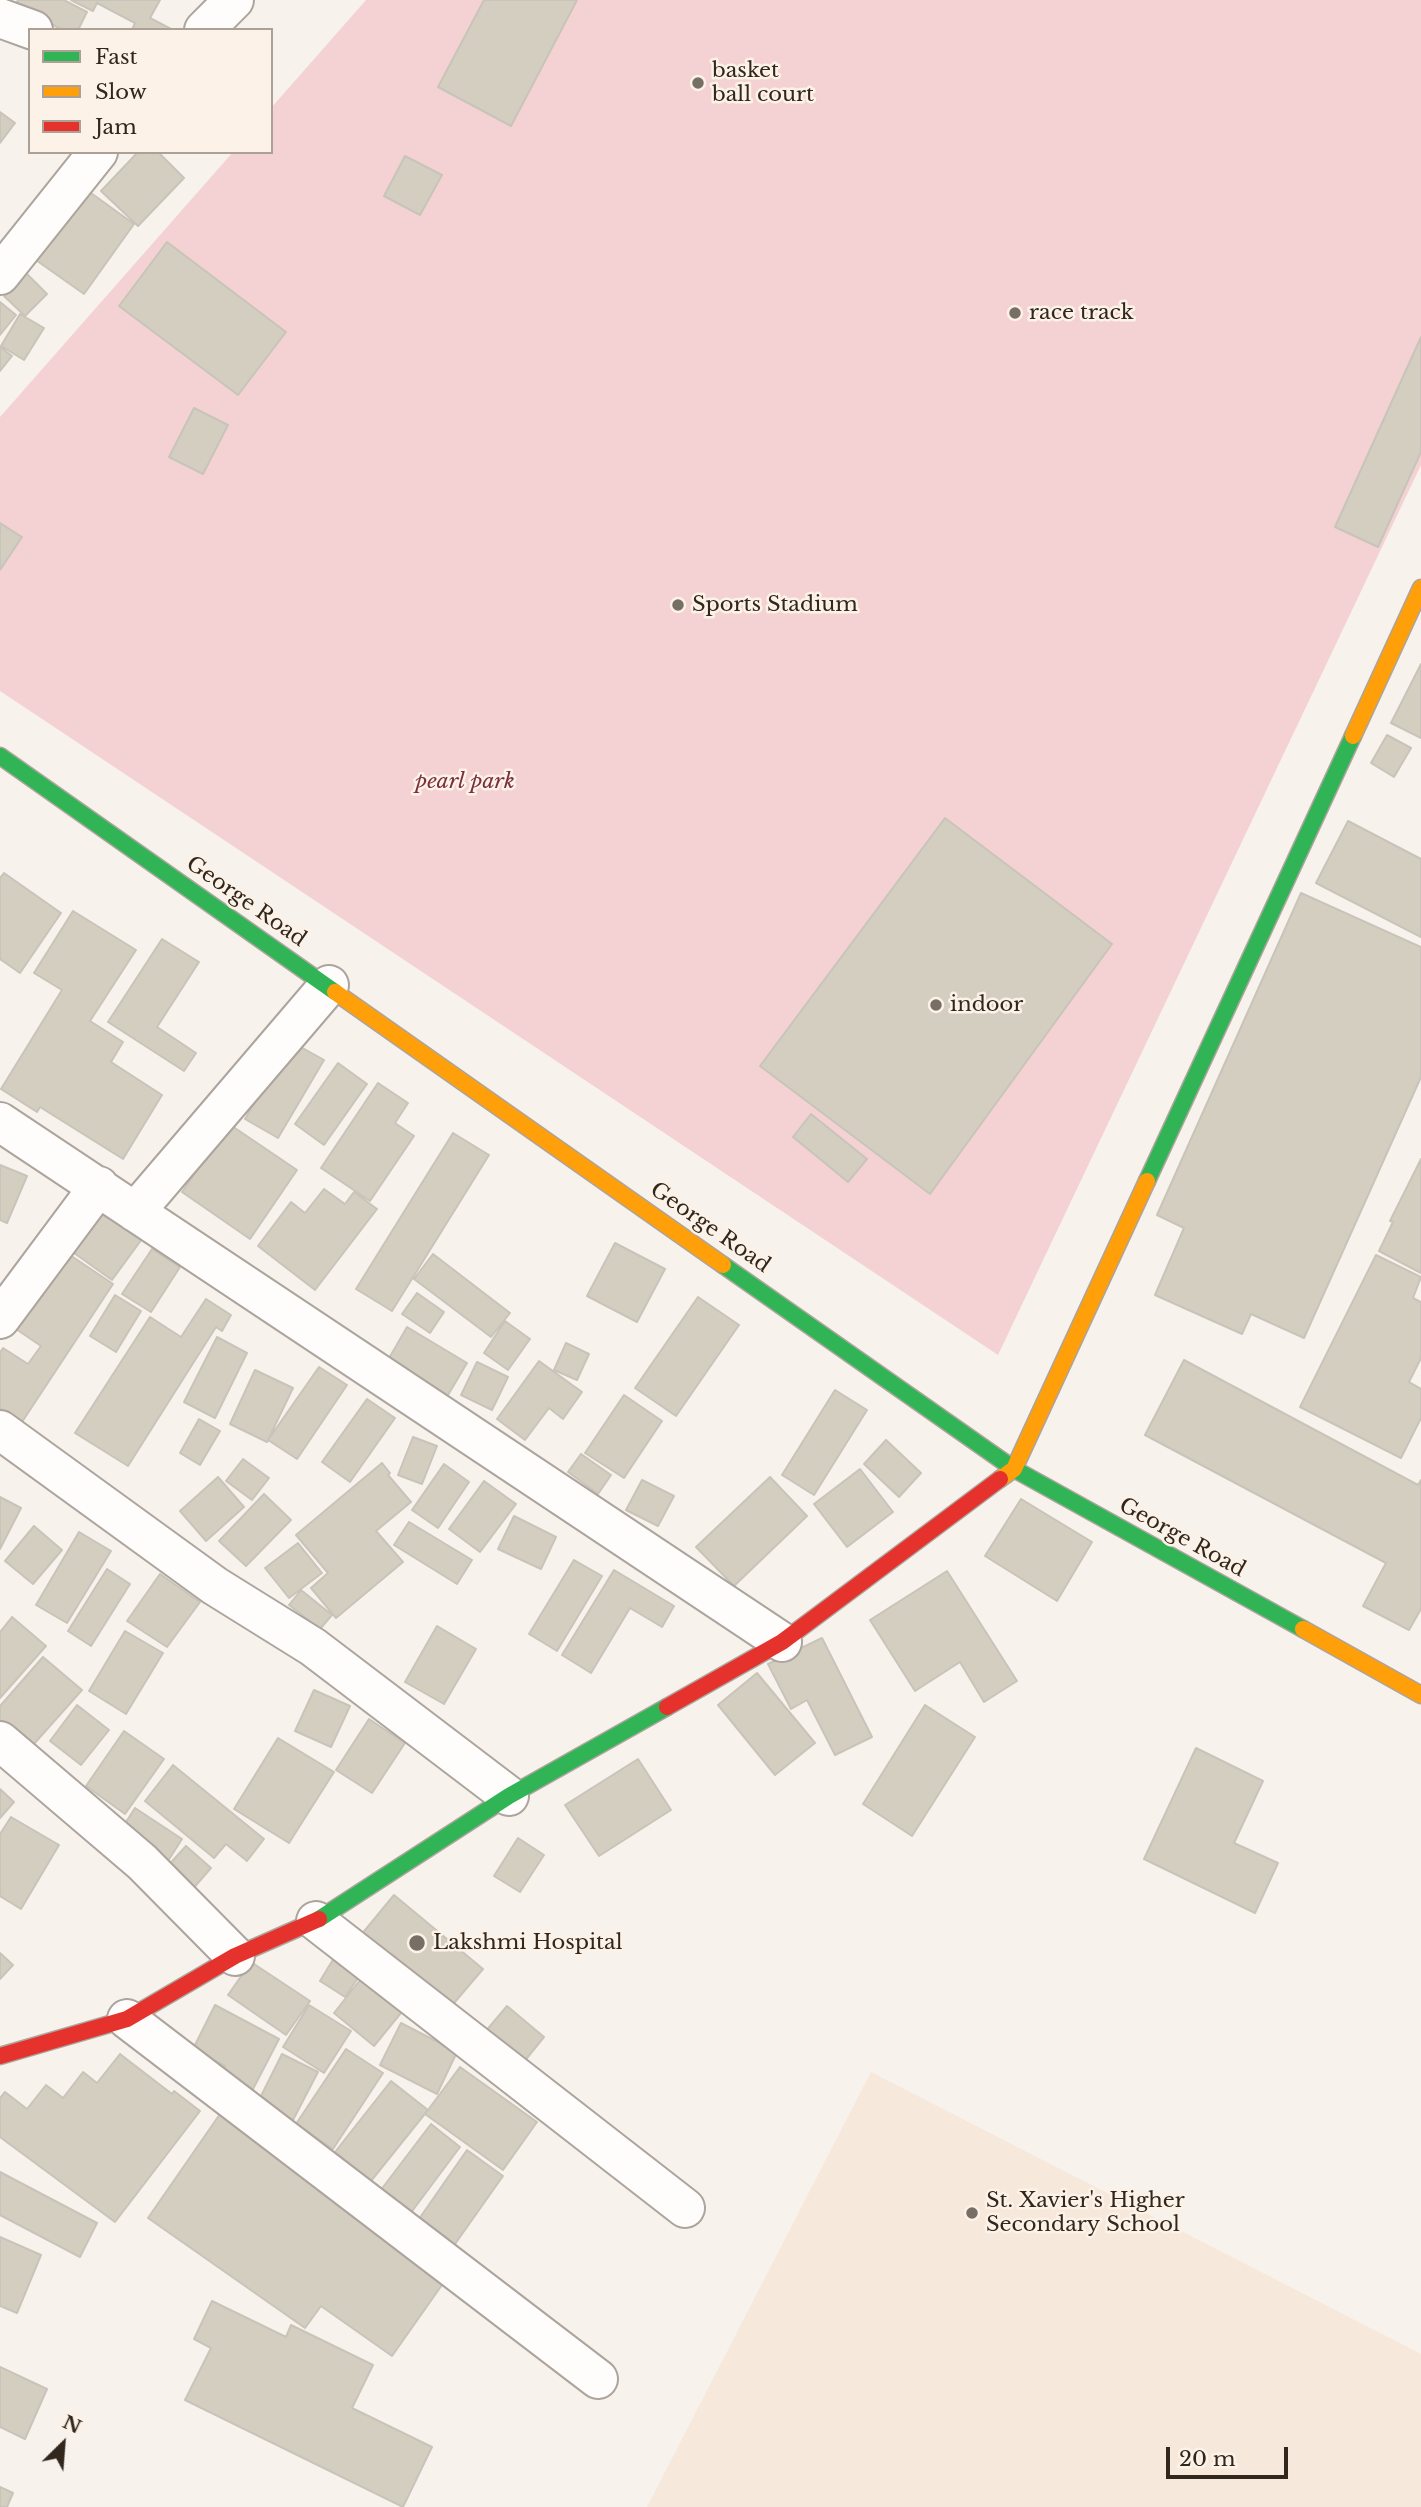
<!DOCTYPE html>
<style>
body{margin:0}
#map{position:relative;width:1421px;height:2507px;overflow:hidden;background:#f8f2ec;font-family:"Libre Baskerville",serif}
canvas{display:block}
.legend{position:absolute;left:28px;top:28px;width:245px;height:126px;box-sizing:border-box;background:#fdf2e7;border:2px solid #aba196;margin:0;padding:9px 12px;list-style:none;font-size:21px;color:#31271d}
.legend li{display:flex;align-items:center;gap:14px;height:35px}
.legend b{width:35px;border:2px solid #aba196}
.north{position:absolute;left:28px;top:2409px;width:70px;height:70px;-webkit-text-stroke:5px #fdf2e7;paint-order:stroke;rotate:25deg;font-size:19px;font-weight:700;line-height:28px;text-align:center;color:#31271d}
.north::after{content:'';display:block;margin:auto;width:24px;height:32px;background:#31271d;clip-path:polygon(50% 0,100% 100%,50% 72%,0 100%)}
.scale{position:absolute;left:1166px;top:2447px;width:122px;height:32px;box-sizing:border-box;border:4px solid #31271d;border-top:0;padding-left:9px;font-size:21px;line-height:24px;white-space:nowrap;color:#31271d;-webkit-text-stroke:5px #fdf2e7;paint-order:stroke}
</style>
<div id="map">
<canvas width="1421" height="2507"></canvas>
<ul class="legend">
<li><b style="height:9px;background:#30b455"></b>Fast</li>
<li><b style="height:9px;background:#ff9f0a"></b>Slow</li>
<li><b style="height:9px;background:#e5322d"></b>Jam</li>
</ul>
<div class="north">N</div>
<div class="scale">20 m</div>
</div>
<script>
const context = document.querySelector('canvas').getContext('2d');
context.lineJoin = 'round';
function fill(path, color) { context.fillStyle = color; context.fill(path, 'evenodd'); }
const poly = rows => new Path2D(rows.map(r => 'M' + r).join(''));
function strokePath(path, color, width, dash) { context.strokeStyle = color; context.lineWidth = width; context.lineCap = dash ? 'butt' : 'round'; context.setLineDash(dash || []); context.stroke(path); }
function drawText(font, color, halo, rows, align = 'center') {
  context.font = font + ' "Libre Baskerville",serif'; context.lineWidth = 5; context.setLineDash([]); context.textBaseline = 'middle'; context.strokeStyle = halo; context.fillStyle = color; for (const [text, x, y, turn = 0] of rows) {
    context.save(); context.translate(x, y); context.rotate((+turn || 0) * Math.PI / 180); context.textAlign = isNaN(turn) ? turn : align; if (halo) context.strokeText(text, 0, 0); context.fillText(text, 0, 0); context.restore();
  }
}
const built = poly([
 [871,2072,1421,2354,1421,2507,647,2507]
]);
const green = poly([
 [366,0,1421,0,1421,465,998,1355,0,691,0,417,233,152,271,152,271,108]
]);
const building = poly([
 [18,0,64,0,87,12,78,30,63,30,15,6,18,0],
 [71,0,160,0,150,18,173,30,132,30,135,23,97,3,93,11,71,0],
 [484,0,577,0,511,126,438,87,484,0],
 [0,112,15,123,0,143,0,112],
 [138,152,158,152,184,178,138,226,101,191,138,152],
 [405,156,442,175,420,215,384,196,405,156],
 [84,188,134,224,84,294,33,258,84,188],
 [167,242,286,332,238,395,119,306,167,242],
 [26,273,47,294,25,316,4,296,26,273],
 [0,302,16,315,0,335,0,302],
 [20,314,44,328,24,360,1,346,20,314],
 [1421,337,1421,452,1378,547,1335,527,1421,337],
 [0,347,12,356,0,371,0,347],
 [194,408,228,425,203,474,169,457,194,408],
 [0,523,22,537,0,570,0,523],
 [1421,664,1421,738,1391,723,1421,664],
 [1387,735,1411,748,1394,777,1371,763,1387,735],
 [945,818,1112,944,930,1194,760,1066,945,818],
 [1348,821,1421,859,1421,937,1316,883,1348,821],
 [4,873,61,913,20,973,0,959,0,878,4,873],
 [1301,893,1421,947,1421,1077,1304,1338,1251,1314,1242,1334,1155,1295,1184,1228,1157,1215,1301,893],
 [73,911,136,950,90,1021,123,1042,111,1062,162,1095,123,1159,40,1107,37,1112,1,1089,62,990,34,973,73,911],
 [162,939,199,962,157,1027,196,1053,184,1071,108,1022,162,939],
 [290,1041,324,1060,278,1138,245,1119,290,1041],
 [338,1063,367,1084,324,1145,295,1124,338,1063],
 [378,1083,408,1103,395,1123,414,1136,370,1201,321,1168,378,1083],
 [811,1114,867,1159,848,1182,793,1137,811,1114],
 [229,1124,297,1170,250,1239,182,1192,229,1124],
 [453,1133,489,1155,392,1311,356,1289,453,1133],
 [1421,1159,1421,1273,1379,1251,1393,1222,1390,1221,1421,1159],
 [0,1165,27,1176,7,1223,0,1220,0,1165],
 [324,1189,345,1204,354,1192,377,1209,315,1290,258,1246,291,1202,305,1213,324,1189],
 [105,1196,150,1228,112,1280,67,1248,105,1196],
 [615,1243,665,1269,637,1322,587,1296,615,1243],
 [152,1249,180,1267,151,1312,122,1294,152,1249],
 [67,1253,113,1284,22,1422,0,1408,0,1353,3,1348,28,1364,41,1346,16,1329,67,1253],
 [433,1254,510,1313,491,1337,414,1279,433,1254],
 [1376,1255,1421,1277,1413,1298,1421,1302,1421,1358,1409,1382,1421,1389,1421,1418,1401,1458,1300,1407,1376,1255],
 [417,1293,444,1312,430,1333,402,1314,417,1293],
 [115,1295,141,1311,116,1352,90,1336,115,1295],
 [698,1297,739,1325,676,1416,635,1388,698,1297],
 [206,1299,231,1315,222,1331,216,1327,128,1466,75,1433,150,1317,181,1337,206,1299],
 [505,1321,530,1339,508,1370,484,1353,505,1321],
 [407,1327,467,1363,448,1395,388,1360,407,1327],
 [217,1337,247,1353,215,1418,184,1402,217,1337],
 [566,1343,589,1354,577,1380,554,1370,566,1343],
 [1184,1360,1418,1485,1421,1480,1421,1609,1409,1630,1363,1606,1386,1563,1145,1435,1184,1360],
 [539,1361,582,1392,563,1419,549,1408,525,1440,497,1419,539,1361],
 [477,1362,508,1377,492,1410,461,1395,477,1362],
 [319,1367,347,1385,297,1459,268,1440,319,1367],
 [255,1370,293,1388,267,1442,230,1424,255,1370],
 [835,1390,867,1410,814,1495,782,1475,835,1390],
 [624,1395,662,1421,624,1478,585,1453,624,1395],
 [367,1399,395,1418,350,1482,322,1462,367,1399],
 [199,1419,220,1431,200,1465,180,1453,199,1419],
 [413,1437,437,1446,422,1484,398,1475,413,1437],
 [886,1440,921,1473,899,1497,864,1464,886,1440],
 [581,1454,611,1475,598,1494,568,1472,581,1454],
 [243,1459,269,1478,252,1500,226,1481,243,1459],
 [382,1463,390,1473,388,1475,411,1502,376,1531,403,1562,336,1618,311,1588,328,1573,296,1535,382,1463],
 [444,1464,469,1482,438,1528,412,1510,444,1464],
 [860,1469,893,1512,847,1547,814,1504,860,1469],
 [218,1477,244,1507,206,1541,180,1511,218,1477],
 [770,1477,807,1516,734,1586,696,1547,770,1477],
 [642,1480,674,1496,658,1526,626,1510,642,1480],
 [484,1481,516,1504,480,1552,449,1529,484,1481],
 [264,1494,291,1520,246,1566,219,1541,264,1494],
 [0,1497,21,1508,0,1549,0,1497],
 [1021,1499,1092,1542,1057,1601,985,1556,1021,1499],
 [514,1516,556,1537,541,1569,498,1549,514,1516],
 [409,1522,472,1560,457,1584,394,1545,409,1522],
 [34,1526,62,1550,33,1584,5,1561,34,1526],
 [79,1532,111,1551,67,1623,36,1605,79,1532],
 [298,1543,322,1573,289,1598,265,1568,298,1543],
 [574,1560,602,1576,557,1651,529,1634,574,1560],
 [107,1569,130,1584,91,1646,68,1631,107,1569],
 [614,1570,674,1606,662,1627,630,1608,591,1673,562,1655,614,1570],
 [947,1571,1017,1681,984,1702,960,1662,915,1691,870,1620,947,1571],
 [160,1574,200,1602,167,1647,127,1621,160,1574],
 [301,1590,332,1615,320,1629,289,1605,301,1590],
 [12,1617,46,1646,0,1698,0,1632,12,1617],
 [437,1626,476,1649,444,1704,405,1682,437,1626],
 [125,1631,163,1653,126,1714,89,1691,125,1631],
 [822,1638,872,1737,835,1755,807,1700,791,1709,768,1664,822,1638],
 [43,1657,82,1690,25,1754,0,1732,0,1706,43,1657],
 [757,1673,815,1743,775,1775,718,1705,757,1673],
 [314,1690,350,1706,331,1747,295,1731,314,1690],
 [77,1705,109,1730,81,1765,50,1741,77,1705],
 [925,1705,975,1737,912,1836,863,1804,925,1705],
 [369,1719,405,1743,372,1793,336,1770,369,1719],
 [124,1731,164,1759,125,1814,86,1786,124,1731],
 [278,1738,334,1772,289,1843,234,1809,278,1738],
 [1196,1748,1263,1781,1234,1843,1278,1863,1255,1913,1144,1859,1196,1748],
 [638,1759,671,1810,599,1856,565,1805,638,1759],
 [173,1765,264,1839,247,1861,226,1844,214,1858,145,1801,173,1765],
 [0,1789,14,1802,0,1818,0,1789],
 [135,1808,182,1839,166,1864,119,1833,135,1808],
 [11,1817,59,1845,21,1909,0,1896,0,1834,11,1817],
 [518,1838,544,1855,520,1892,494,1876,518,1838],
 [186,1846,211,1868,191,1891,165,1869,186,1846],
 [394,1895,483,1969,449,2009,361,1935,394,1895],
 [0,1953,13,1965,0,1979,0,1953],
 [334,1958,360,1975,345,1997,320,1981,334,1958],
 [251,1962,310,2001,286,2035,228,1995,251,1962],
 [364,1975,405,2008,374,2046,334,2013,364,1975],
 [215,2005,279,2039,253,2089,222,2073,225,2066,193,2049,215,2005],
 [309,2005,351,2031,324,2073,283,2047,309,2005],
 [507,2006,544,2037,523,2063,485,2032,507,2006],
 [401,2023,457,2052,437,2094,380,2065,401,2023],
 [346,2049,383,2073,333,2149,296,2124,346,2049],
 [120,2054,172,2094,174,2091,200,2111,115,2222,0,2137,0,2098,5,2092,27,2109,46,2085,63,2098,83,2072,97,2083,120,2054],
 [282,2054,318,2072,293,2120,258,2102,282,2054],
 [460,2067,537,2122,503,2170,425,2114,460,2067],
 [391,2081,428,2110,371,2181,335,2152,391,2081],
 [220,2114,449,2275,392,2356,321,2306,305,2328,148,2218,220,2114],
 [431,2124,460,2147,404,2222,374,2199,431,2124],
 [467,2150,503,2176,448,2254,412,2229,467,2150],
 [0,2172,97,2223,80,2257,0,2215,0,2172],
 [0,2237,41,2255,17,2313,0,2306,0,2237],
 [212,2301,286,2337,291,2325,373,2365,352,2408,432,2447,403,2507,185,2400,211,2348,194,2339,212,2301],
 [0,2367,47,2389,25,2439,0,2427,0,2367],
 [0,2487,13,2493,7,2507,0,2507,0,2487]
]);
const street = poly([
 [0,18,33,30],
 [204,30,234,0],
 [0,275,98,152],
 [0,1122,782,1642],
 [135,1212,329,985],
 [0,1319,99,1186],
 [0,1430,215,1586,313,1647,509,1796],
 [0,1741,142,1862,235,1956],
 [316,1921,685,2208],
 [127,2019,598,2379]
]);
const fast = poly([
 [0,756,335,992],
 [1147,1181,1353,736],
 [723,1265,1014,1469,1303,1629],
 [319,1919,509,1796,667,1707]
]);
const slow = poly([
 [1353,736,1421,588],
 [335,992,723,1265],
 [1000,1479,1014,1469,1147,1181],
 [1303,1629,1421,1695]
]);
const jam = poly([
 [667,1707,782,1642,1000,1479],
 [0,2056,127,2019,235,1956,319,1919]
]);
const markers = [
 [698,83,7,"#776e65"],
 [1015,313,7,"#776e65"],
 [678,605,7,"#776e65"],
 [936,1005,7,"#776e65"],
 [417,1943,9,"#776e65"],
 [972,2213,7,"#776e65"]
];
const poiNames = [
 ["basket",712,71],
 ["ball court",712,95],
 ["race track",1029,313],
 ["Sports Stadium",692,605],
 ["indoor",950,1005],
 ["Lakshmi Hospital",433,1943],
 ["St. Xavier's Higher",986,2201],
 ["Secondary School",986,2225]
];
const parkNames = [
 ["pearl park",465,782]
];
const streetNames = [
 ["George Road",246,902,35],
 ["George Road",710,1228,35],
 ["George Road",1182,1538,29]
];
fill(built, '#f6e8db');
fill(green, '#f4d2d3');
fill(building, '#d4cec0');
strokePath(building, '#c8c4ba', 2);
strokePath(street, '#aca49d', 42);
strokePath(fast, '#aca49d', 19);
strokePath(slow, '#aca49d', 19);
strokePath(jam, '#aca49d', 19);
strokePath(street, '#fefdfc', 38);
strokePath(fast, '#30b455', 16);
strokePath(slow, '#ff9f0a', 16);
strokePath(jam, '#e5322d', 16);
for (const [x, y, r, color] of markers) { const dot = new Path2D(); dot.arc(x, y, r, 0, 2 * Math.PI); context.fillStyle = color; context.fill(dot); strokePath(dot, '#fdf2e7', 2.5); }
drawText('21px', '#31271d', '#fdf2e7', poiNames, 'left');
drawText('italic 21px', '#7b2e3f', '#fdf2e7', parkNames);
drawText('21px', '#31271d', '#fdf2e7', streetNames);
</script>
